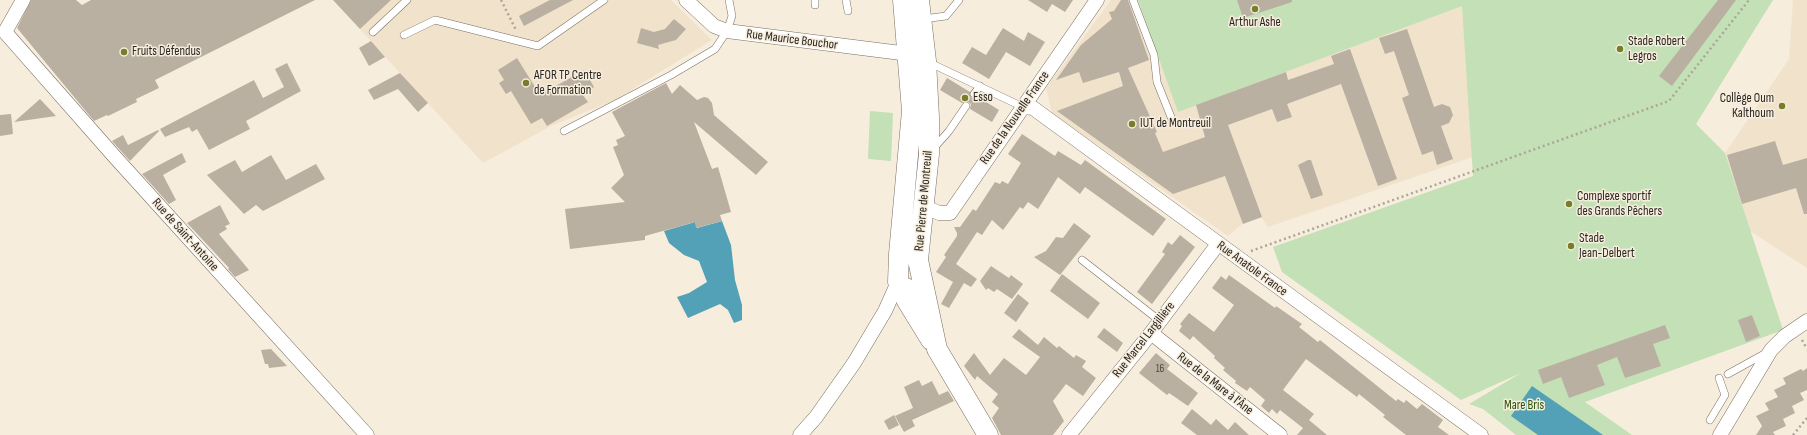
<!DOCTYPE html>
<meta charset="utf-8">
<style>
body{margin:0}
canvas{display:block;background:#f7eddd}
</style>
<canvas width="1807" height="435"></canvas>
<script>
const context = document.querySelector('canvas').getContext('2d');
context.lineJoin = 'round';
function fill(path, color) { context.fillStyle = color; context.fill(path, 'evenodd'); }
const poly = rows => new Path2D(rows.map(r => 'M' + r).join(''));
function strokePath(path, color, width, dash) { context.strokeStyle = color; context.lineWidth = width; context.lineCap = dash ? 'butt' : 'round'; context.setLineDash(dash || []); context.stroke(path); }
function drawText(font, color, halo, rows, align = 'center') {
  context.font = font + ' "Sofia Sans Condensed",sans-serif'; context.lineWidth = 3; context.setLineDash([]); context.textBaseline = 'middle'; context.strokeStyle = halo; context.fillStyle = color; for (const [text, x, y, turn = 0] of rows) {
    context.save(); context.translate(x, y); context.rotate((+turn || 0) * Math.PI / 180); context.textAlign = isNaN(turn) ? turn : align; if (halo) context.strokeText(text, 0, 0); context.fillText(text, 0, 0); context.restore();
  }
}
const built = poly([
 [333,0,671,0,712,40,615,100,551,126,483,163],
 [1111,0,1138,0,1178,111,1462,5,1473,157,1268,227,1261,217,1242,224,1228,236,1052,113,1046,88],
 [1793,0,1807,0,1807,268,1750,231,1725,153,1789,59]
]);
const green = poly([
 [1138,0,1773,0,1696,124,1725,153,1783,330,1585,402,1632,435,1516,435,1483,409,1469,404,1521,373,1461,400,1282,272,1273,247,1473,176,1462,6,1178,112],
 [870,111,893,113,891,161,868,159]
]);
const water = poly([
 [722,221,731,245,735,280,742,305,742,320,734,323,728,310,720,304,688,318,677,297,689,293,707,282,699,261,684,255,669,243,664,231,695,222,697,228],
 [1532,386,1603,435,1538,435,1511,416]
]);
const building = poly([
 [31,0,76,0,82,5,91,0,315,0,155,80,159,88,136,99,137,102,108,116,107,115,94,121,17,28],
 [333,0,391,0,360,29],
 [550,0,573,0,524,26,519,16],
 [1028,0,1073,0,1065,12,1052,4,1047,12],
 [1121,0,1128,0,1149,60,1128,68,1157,132,1155,133,1163,152,1205,137,1196,105,1286,72,1288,80,1334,64,1331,56,1350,49,1397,179,1378,186,1341,84,1287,104,1292,117,1277,122,1272,109,1228,125,1262,217,1243,224,1225,176,1173,194,1057,111,1123,86,1119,72,1083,83,1079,72,1056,80,1081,45,1112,19,1109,12,1114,11],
 [1237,0,1292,0,1292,2,1243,18],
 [1718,0,1736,0,1672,86,1659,76],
 [674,19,686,29,676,40,658,45,659,49,637,43,641,28,654,32,665,29],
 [1003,28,1024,41,1028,32,1045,42,1030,66,1006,52,989,79,962,63,972,47,986,55],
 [1407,29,1434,107,1442,104,1450,107,1453,115,1449,123,1441,126,1453,159,1437,165,1433,151,1422,155,1402,98,1409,95,1394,51,1385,54,1379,38],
 [371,41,385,57,369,66,359,48],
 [517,58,540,95,584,70,594,87,582,94,588,102,547,126,542,118,531,124,511,91,506,94,499,83,504,80,498,70],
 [287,63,301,91,246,121,250,129,209,150,197,129,192,132,189,127,165,137,160,129,254,80,263,98,284,87,275,69],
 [400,73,428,103,418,112,398,89,374,100,368,90],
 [947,78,970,92,971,98,978,97,999,110,992,122,970,109,971,104,968,102,962,103,940,90],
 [666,83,672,94,680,85,697,100,704,97,708,98,712,103,714,115,768,162,756,175,694,122,712,169,718,167,731,212,720,215,722,221,696,228,695,222,645,236,645,240,570,249,565,209,625,202,611,188,624,175,613,147,618,145,616,140,625,136,612,112],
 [40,99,56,116,14,122],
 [11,114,13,134,0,136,0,115],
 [158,130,159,131,130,161,112,141,123,135,128,145],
 [1022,134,1055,156,1058,151,1081,165,1085,160,1166,219,1153,236,1085,187,1080,194,1058,177,1038,209,1028,202,1023,209,1020,207,1003,230,992,220,982,235,977,232,956,264,977,279,971,287,964,283,949,308,941,304,953,282,936,272,946,257,944,255,957,236,957,233,954,227,960,227,973,209,976,211,995,182,1000,184,1002,181,1008,184,1021,163,1008,154],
 [1775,141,1783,165,1807,158,1807,214,1804,214,1796,188,1742,204,1727,155],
 [182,153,186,162,163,175,176,200,169,204,142,174],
 [271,155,286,180,316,164,325,179,263,211,256,205,244,214,207,175,235,160,242,172],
 [1308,160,1311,160,1323,195,1311,199,1298,165],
 [220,205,230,224,225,226,227,229,219,234,249,270,235,277,228,269,229,268,187,223],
 [1074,223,1091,236,1060,275,1034,257,1046,251,1056,237,1063,238],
 [1180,235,1195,247,1152,304,1137,292,1165,254,1162,252,1168,242,1172,245],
 [991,266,1009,278,1011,275,1023,284,1012,299,997,289,994,292,988,288,986,290,980,281],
 [1062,274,1100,303,1088,319,1050,291],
 [1229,275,1275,308,1276,306,1302,324,1299,327,1318,342,1320,340,1396,401,1398,399,1404,403,1406,400,1417,409,1422,404,1443,420,1438,427,1449,435,1406,435,1383,417,1385,415,1359,394,1357,397,1306,359,1283,390,1314,414,1309,420,1327,435,1297,435,1303,428,1280,410,1277,414,1272,409,1269,413,1261,406,1265,400,1250,387,1247,391,1235,383,1236,381,1223,370,1225,368,1214,358,1215,356,1193,336,1190,340,1179,331,1182,326,1180,324,1189,313,1214,332,1234,305,1212,288,1221,276,1226,280],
 [1018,294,1029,303,1016,322,1004,313],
 [1752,315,1760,336,1746,342,1738,320],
 [1665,325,1670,338,1653,344,1661,366,1625,378,1617,357,1597,365,1605,385,1569,398,1561,377,1543,384,1538,370],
 [1104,328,1123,343,1117,352,1097,337],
 [1019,329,1038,345,1044,337,1057,348,1059,346,1074,358,1076,355,1086,361,1082,367,1096,378,1083,396,1066,384,1053,401,1064,421,1053,435,1001,435,992,418,999,408,992,402,998,394,977,376,975,380,964,366,974,353,990,375,1004,358,1026,375,1040,357,1012,337],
 [271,349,287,366,269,368,268,364,265,364,261,350],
 [1156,353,1170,365,1167,369,1198,393,1188,406,1169,393,1167,395,1139,373],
 [1807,368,1807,390,1800,393,1804,400,1792,406,1795,413,1783,419,1786,426,1773,432,1775,435,1756,435,1762,426,1756,416,1769,410,1765,403,1778,397,1774,390,1786,384,1783,378,1801,369,1803,371],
 [919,380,922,386,932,381,939,395,948,391,954,401,912,420,915,426,904,432,895,416,913,408,904,387],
 [1192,409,1211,425,1216,419,1228,430,1235,422,1249,435,1197,435,1181,423],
 [894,415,899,425,889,430,884,421]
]);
const path = poly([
 [501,0,516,30],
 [1251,251,1669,101,1749,0],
 [1802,340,1807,349],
 [1793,435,1807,418]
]);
const service = poly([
 [815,0,815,5],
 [846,0,848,11],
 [1133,0,1154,55,1157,82,1171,117],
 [923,19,946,16,959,0],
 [373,32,407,0],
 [404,35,435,20,538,46,604,0],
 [928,62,1023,107],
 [974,94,980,86],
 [564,131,671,75,715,49,727,31,732,16,729,0],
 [933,149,949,131,966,106],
 [1082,260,1160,321],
 [1728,374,1766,353],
 [1710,420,1725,395,1719,378]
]);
const minor = poly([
 [23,0,5,32,114,156,367,435],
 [686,0,714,26,727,31,909,54],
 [1023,107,1033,108,1481,435],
 [923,206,939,213,950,213,1097,0],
 [1151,333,1280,435],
 [800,435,816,417,854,363,885,311,898,282,925,292],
 [1069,435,1151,333,1218,244],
 [1720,435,1771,350,1785,336,1807,321]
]);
const secondary = poly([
 [903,0,912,111,899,254,898,282,907,301,931,340],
 [919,0,926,61,929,117,929,154,918,260,937,349,988,435]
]);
const markers = [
 [1255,9,4,"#767e29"],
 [1620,49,4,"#767e29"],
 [124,52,4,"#767e29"],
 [526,83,4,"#767e29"],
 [965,98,4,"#767e29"],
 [1782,106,4,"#767e29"],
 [1132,124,4,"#767e29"],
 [1569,204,4,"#767e29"],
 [1571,246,4,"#767e29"]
];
const numberNames = [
 ["16",1160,369]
];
const poiNames = [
 ["Arthur Ashe",1255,23,"center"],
 ["Stade Robert",1628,42],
 ["Legros",1628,57],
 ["Fruits Défendus",132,52],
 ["AFOR TP Centre",534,76],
 ["de Formation",534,91],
 ["Esso",973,98],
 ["Collège Oum",1774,99,"right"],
 ["Kalthoum",1774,114,"right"],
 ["IUT de Montreuil",1140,124],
 ["Complexe sportif",1577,197],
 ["des Grands Pêchers",1577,212],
 ["Stade",1579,239],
 ["Jean-Delbert",1579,254]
];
const streetNames = [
 ["Rue Maurice Bouchor",792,40,7],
 ["Rue de la Nouvelle France",1015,118,-55],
 ["Rue Pierre de Montreuil",924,201,-85],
 ["Rue de Saint-Antoine",185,235,48],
 ["Rue Anatole France",1252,269,36],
 ["Rue Marcel Largillière",1144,340,-52],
 ["Rue de la Mare à l'Âne",1215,384,38]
];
const parkNames = [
 ["Mare Bris",1524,406]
];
fill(built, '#f1e2cc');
fill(green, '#c3e0b6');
fill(water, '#53a1b6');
fill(building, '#bab0a1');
strokePath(service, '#796f61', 8);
strokePath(minor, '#796f61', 15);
strokePath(secondary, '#796f61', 21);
strokePath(path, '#ada599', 2.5, [2, 3]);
strokePath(service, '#fff', 7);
strokePath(minor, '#fff', 14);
strokePath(secondary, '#fff', 20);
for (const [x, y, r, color] of markers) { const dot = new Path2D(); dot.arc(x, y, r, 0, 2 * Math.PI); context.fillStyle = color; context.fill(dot); strokePath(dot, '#f7eddd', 1.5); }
drawText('11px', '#4d4840', null, numberNames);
drawText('13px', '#292520', '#f7eddd', poiNames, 'left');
drawText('13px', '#292520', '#f7eddd', streetNames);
drawText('13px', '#275306', '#f7eddd', parkNames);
</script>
